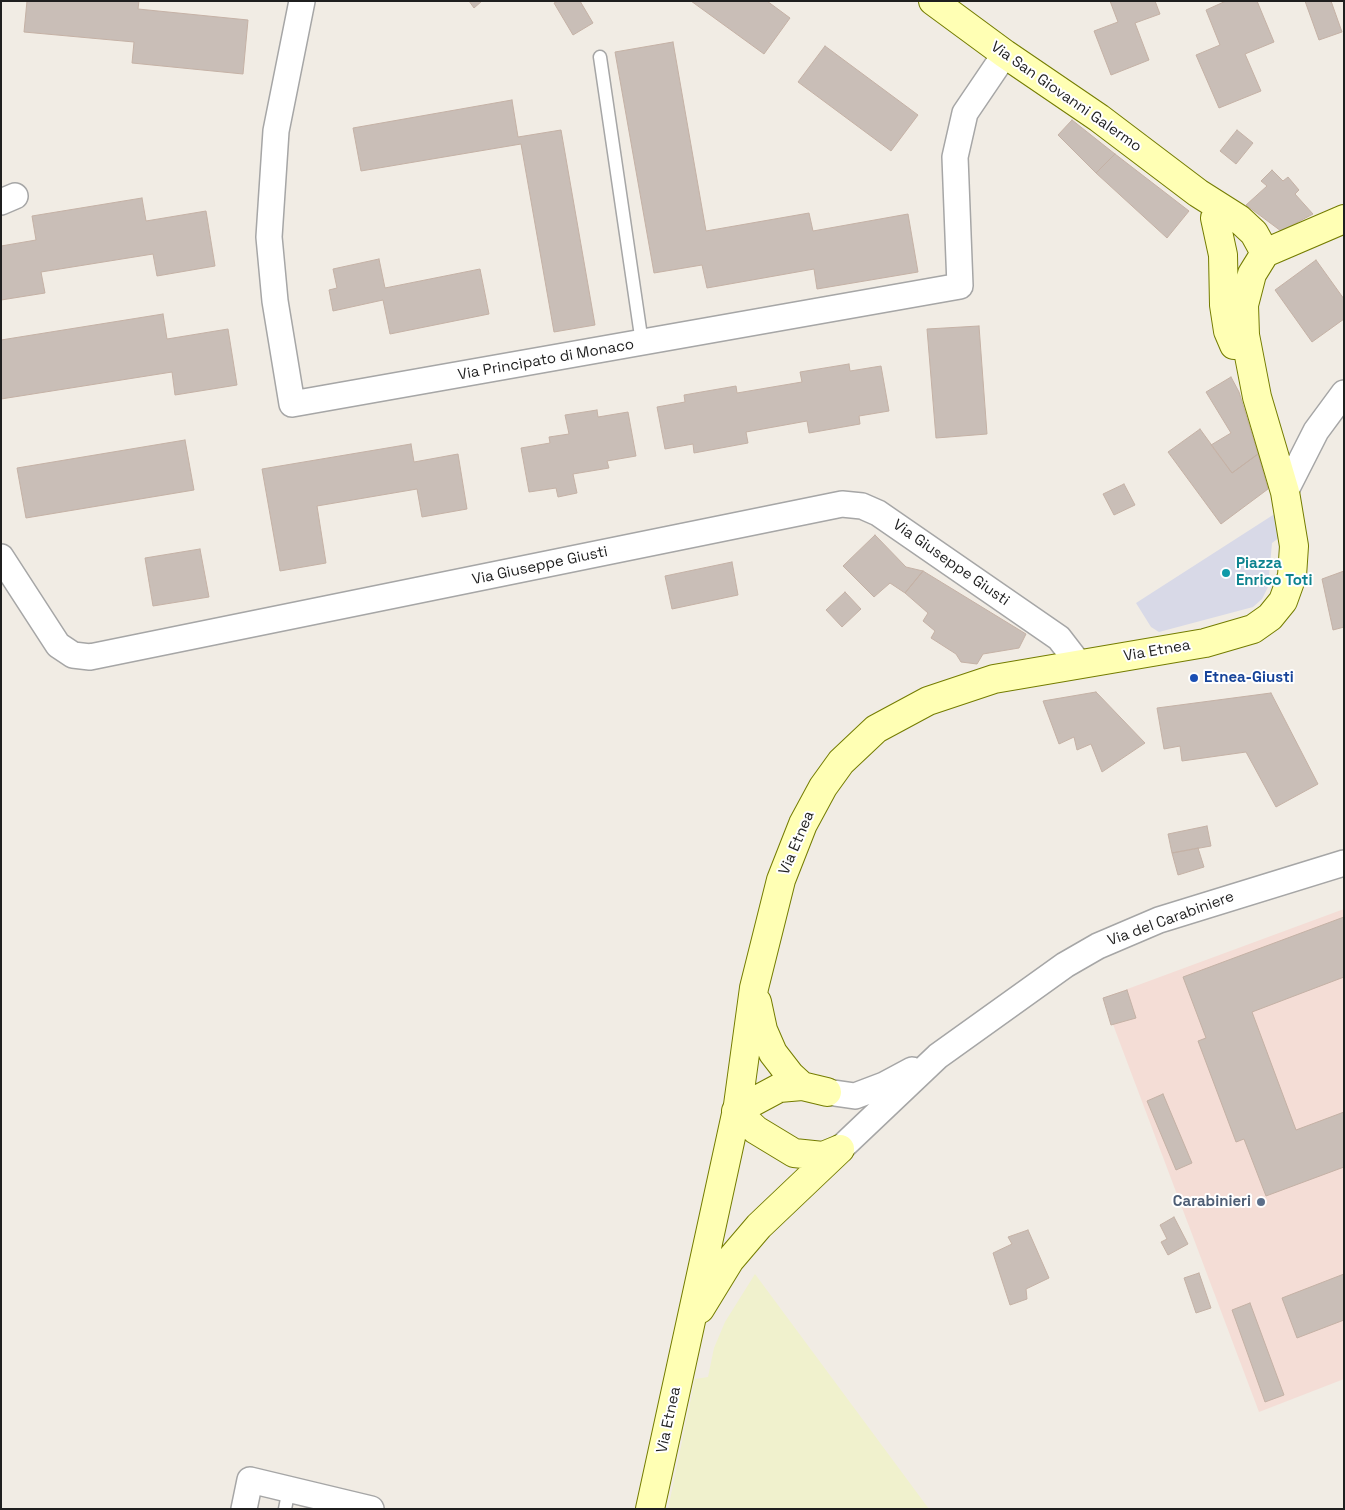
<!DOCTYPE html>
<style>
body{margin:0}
#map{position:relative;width:1345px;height:1510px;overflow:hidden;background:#f1ece4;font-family:"Space Grotesk",sans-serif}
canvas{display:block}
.frame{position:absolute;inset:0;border:2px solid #1f1f1f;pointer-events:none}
</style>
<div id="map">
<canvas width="1345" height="1510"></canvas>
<div class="frame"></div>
</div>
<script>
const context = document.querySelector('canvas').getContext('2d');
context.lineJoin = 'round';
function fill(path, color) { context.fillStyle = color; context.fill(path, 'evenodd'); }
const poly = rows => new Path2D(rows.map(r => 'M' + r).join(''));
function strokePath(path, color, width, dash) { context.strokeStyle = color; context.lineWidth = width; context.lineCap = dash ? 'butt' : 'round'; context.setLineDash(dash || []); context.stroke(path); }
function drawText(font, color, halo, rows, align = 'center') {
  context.font = font + ' "Space Grotesk",sans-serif'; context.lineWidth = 4; context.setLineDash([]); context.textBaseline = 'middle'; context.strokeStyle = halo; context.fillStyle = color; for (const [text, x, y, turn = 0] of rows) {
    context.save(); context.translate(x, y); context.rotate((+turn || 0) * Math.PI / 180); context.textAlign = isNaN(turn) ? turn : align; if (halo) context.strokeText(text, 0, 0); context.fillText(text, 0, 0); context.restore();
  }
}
const military = poly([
 [1344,909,1344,1379,1259,1412,1103,998]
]);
const farmland = poly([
 [755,1274,929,1509,668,1509,695,1379,708,1377,714,1348,725,1322]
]);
const plaza = poly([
 [1287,506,1291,529,1272,543,1268,587,1262,599,1253,607,1159,632,1151,627,1136,603]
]);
const building = poly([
 [27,1,139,1,138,9,248,20,243,74,132,63,134,42,24,32,27,1],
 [469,1,482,1,474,8,469,1],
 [558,1,580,1,593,23,573,35,554,3,558,1],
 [691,1,767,1,790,18,764,54,691,1],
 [1110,1,1155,1,1160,14,1135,23,1149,60,1111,75,1094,31,1118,22,1110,1],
 [1226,1,1257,1,1274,42,1245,54,1261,91,1219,108,1196,55,1220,45,1206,10,1226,1],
 [1305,1,1331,1,1342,32,1319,40,1305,1],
 [673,42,706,231,809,213,813,231,908,214,918,272,817,289,814,269,707,288,702,265,654,273,615,52,673,42],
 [825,46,918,115,891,151,798,82,825,46],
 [512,100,518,137,561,130,595,325,554,332,521,144,361,171,353,128,512,100],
 [1072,120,1115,154,1096,173,1058,135,1072,120],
 [1237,130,1253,143,1236,164,1220,151,1237,130],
 [1115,154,1189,211,1167,238,1096,173,1115,154],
 [1272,170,1283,181,1288,177,1299,190,1295,194,1313,214,1281,231,1246,205,1267,186,1261,181,1272,170],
 [142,198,146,221,206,211,215,266,157,276,153,254,41,272,45,293,1,300,1,246,36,240,32,216,142,198],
 [379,259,385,288,480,269,489,314,390,334,383,300,333,311,329,290,337,288,333,269,379,259],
 [1316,260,1344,299,1344,319,1312,342,1275,290,1316,260],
 [163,314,167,339,228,329,237,385,175,395,172,372,1,399,1,340,163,314],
 [979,326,987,434,936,438,927,329,979,326],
 [849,364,850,371,881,366,889,411,859,416,860,424,809,433,807,421,746,432,748,443,694,453,693,444,665,449,657,407,685,402,684,395,736,386,737,393,802,382,800,372,849,364],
 [1231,377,1239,392,1258,454,1232,473,1211,445,1231,433,1206,392,1231,377],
 [597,410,598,417,628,412,636,456,607,461,609,468,573,474,577,493,558,497,556,488,529,492,521,448,550,443,549,437,569,434,565,415,597,410],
 [1200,429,1232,473,1258,454,1268,489,1221,524,1168,452,1200,429],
 [185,440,194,490,26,518,17,468,185,440],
 [411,444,414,462,458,454,467,509,422,517,417,489,317,506,326,563,280,571,262,469,411,444],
 [1124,484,1135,505,1114,515,1103,494,1124,484],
 [875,535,906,567,923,571,905,593,890,583,874,597,843,566,875,535],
 [200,549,209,597,153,606,145,558,200,549],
 [732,562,738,595,672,609,665,576,732,562],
 [923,571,1026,634,1019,648,983,654,977,664,961,662,956,654,931,638,935,631,923,621,928,613,905,593,923,571],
 [1344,571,1344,627,1333,630,1322,579,1344,571],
 [845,592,861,609,842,627,826,610,845,592],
 [1096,692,1145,743,1102,772,1091,744,1077,750,1074,737,1059,744,1043,701,1096,692],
 [1271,693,1318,784,1276,807,1246,752,1182,761,1180,746,1164,749,1157,708,1271,693],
 [1207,826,1211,846,1172,853,1168,834,1207,826],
 [1198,848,1204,867,1178,875,1172,853,1198,848],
 [1344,917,1344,977,1252,1012,1296,1130,1344,1112,1344,1167,1266,1196,1244,1139,1236,1142,1198,1041,1206,1038,1183,977,1344,917],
 [1127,990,1136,1018,1111,1025,1103,998,1127,990],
 [1163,1094,1192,1163,1176,1170,1147,1101,1163,1094],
 [1174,1217,1188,1244,1168,1255,1161,1242,1167,1239,1160,1225,1174,1217],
 [1028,1230,1049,1278,1026,1289,1027,1299,1010,1305,993,1253,1012,1244,1008,1237,1028,1230],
 [1199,1273,1211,1308,1196,1313,1184,1278,1199,1273],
 [1344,1274,1344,1320,1297,1338,1282,1298,1344,1274],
 [1250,1303,1284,1395,1265,1402,1232,1310,1250,1303]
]);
const lane = poly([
 [600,57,642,343],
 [285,1509,289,1489]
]);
const street = poly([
 [302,1,276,131,269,237,275,301,292,404,960,286,955,157,965,113,1005,54],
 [1,202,15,196],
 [1285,492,1316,431,1344,393],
 [1,557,58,645,73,655,90,657,842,504,862,506,878,513,1059,638,1079,664],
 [827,1092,855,1096,884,1085,912,1070],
 [840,1149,938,1056,1065,965,1098,946,1159,920,1344,863],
 [244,1509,250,1480,371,1509]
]);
const secondary = poly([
 [933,1,1005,54,1099,118,1198,193,1239,219,1254,233,1265,253],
 [1215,218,1223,255,1224,305,1228,331,1234,345],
 [757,1002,763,1030,773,1053,790,1075,802,1086],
 [827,1092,802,1086,779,1088,736,1111,756,1130,794,1153,823,1156,840,1149],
 [700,1309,730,1260,759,1226,840,1149],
 [650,1509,738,1105,754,988,781,880,803,824,823,787,841,762,876,729,928,701,994,679,1205,643,1253,629,1270,617,1283,601,1292,576,1294,546,1285,492,1257,397,1245,335,1244,305,1252,274,1265,253,1344,219]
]);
const markers = [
 [1226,573,5,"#0f9aa8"],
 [1194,678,5,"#1a4fb4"],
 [1261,1202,5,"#5c6f8a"]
];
const streetNames = [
 ["Via San Giovanni Galermo",1066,97,35],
 ["Via Principato di Monaco",546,360,-10],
 ["Via Giuseppe Giusti",951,563,35],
 ["Via Giuseppe Giusti",540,566,-12],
 ["Via Etnea",1157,651,-10],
 ["Via Etnea",797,843,-67],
 ["Via del Carabiniere",1171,919,-20],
 ["Via Etnea",669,1420,-78]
];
const cultureNames = [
 ["Piazza",1236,564],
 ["Enrico Toti",1236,581]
];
const transitNames = [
 ["Etnea-Giusti",1204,678]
];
const serviceNames = [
 ["Carabinieri",1251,1202]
];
fill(military, '#f4ddd6');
fill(farmland, '#f0f1cd');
fill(plaza, '#d8d9e7');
fill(building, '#c9beb7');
strokePath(building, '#c4b1a5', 1);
strokePath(lane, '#a6a6a6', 15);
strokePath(street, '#a6a6a6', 28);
strokePath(secondary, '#747c00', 30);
strokePath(lane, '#fff', 12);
strokePath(street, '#fff', 25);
strokePath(secondary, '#ffffb4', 28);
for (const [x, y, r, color] of markers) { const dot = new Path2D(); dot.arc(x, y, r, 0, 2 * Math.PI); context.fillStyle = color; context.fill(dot); strokePath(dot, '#fff', 2); }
drawText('15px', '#1f1f1f', '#fff', streetNames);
drawText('bold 15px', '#0d838f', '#fff', cultureNames, 'left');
drawText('bold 15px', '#164399', '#fff', transitNames, 'left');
drawText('bold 15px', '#4e5e75', '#fff', serviceNames, 'right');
</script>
